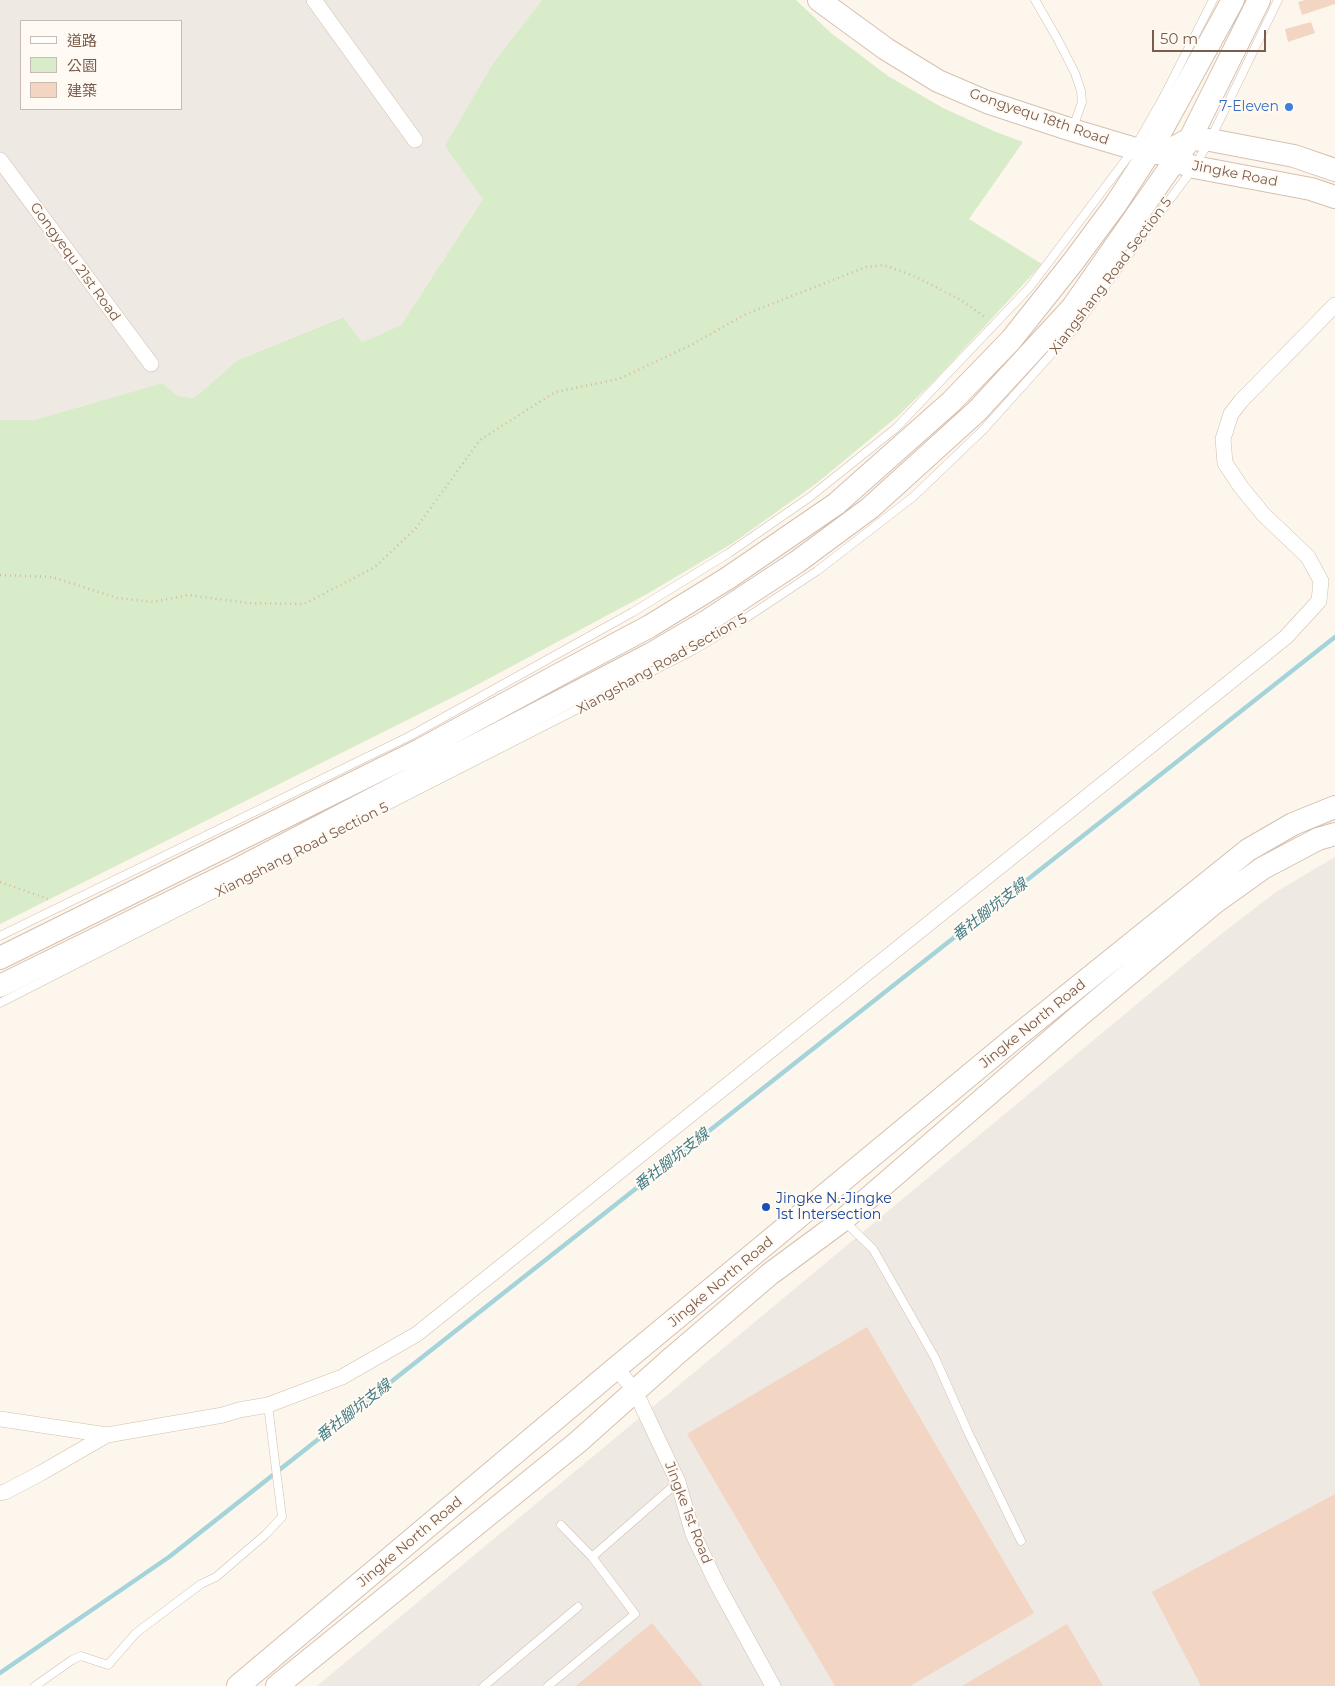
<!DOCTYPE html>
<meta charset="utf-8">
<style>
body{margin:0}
#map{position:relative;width:1335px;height:1686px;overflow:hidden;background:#fdf6ec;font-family:Montserrat,"Noto Sans TC",sans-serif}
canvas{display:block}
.legend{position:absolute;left:20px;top:20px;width:162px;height:90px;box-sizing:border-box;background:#fffaf3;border:1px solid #cabbb1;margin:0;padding:6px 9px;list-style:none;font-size:15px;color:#7a5c4d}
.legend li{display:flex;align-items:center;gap:10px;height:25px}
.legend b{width:25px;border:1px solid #cabbb1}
.scale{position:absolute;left:1152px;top:30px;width:114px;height:22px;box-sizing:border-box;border:2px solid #7a5c4d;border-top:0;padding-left:6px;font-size:15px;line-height:18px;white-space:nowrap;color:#7a5c4d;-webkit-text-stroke:4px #fffaf3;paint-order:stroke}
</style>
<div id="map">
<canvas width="1335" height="1686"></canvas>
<ul class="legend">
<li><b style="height:6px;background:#fff"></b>道路</li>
<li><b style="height:14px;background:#d8ecc9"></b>公園</li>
<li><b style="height:14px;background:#f3d5c3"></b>建築</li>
</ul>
<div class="scale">50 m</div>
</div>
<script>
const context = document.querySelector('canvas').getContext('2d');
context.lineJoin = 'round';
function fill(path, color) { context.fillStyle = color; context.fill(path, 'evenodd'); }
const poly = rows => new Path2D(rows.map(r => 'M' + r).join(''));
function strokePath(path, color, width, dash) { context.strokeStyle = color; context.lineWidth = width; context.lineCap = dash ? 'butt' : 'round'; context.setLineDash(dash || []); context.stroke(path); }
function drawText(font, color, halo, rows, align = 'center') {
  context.font = font + ' Montserrat,"Noto Sans TC",sans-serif'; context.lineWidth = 4; context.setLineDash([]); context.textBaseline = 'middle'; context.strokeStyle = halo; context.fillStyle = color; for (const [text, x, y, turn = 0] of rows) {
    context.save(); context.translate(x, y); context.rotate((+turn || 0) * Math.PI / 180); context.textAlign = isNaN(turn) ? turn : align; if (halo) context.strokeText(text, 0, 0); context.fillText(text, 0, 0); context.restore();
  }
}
const industrial = poly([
 [0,0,542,0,494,62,483,199,401,325,362,342,342,317,238,360,194,398,178,396,162,383,34,420,0,420],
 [21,21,181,21,181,109,21,109],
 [1335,857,1335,1686,317,1686,1220,935,1276,892]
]);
const green = poly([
 [542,0,796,0,831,33,888,76,943,108,996,132,1023,142,969,219,1042,264,937,378,899,415,817,483,733,543,647,594,473,687,0,924,0,420,34,420,162,383,178,396,194,398,238,360,343,317,362,342,401,325,483,199,445,146,494,62]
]);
const stream = poly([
 [0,1673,169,1557,1335,637]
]);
const building = poly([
 [1305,0,1335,0,1335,4,1302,15,1298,2],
 [1311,22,1315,33,1288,42,1285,29],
 [867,1327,1034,1613,910,1686,835,1686,687,1434],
 [1335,1494,1335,1686,1201,1686,1152,1592],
 [652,1623,703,1686,576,1686],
 [1067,1624,1103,1686,962,1686]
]);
const path = poly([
 [0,575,52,577,117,598,153,602,188,595,248,603,304,604,375,567,416,528,480,440,555,392,619,379,691,345,746,314,866,267,884,265,914,276,961,300,986,318],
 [0,882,48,899]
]);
const lane = poly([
 [1035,0,1057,38,1075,73,1081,91,1082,102,1073,128],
 [0,936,410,736,633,612,729,553,810,497,896,428,1029,288,1134,149,1163,98,1213,0],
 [0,1003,694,650,743,620,817,571,913,497,984,429,1072,331,1194,167,1210,140,1278,0],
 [844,1221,873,1249,935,1358,968,1432,1021,1541],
 [592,1557,678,1482],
 [35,1686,72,1660,81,1656,108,1665,136,1633,201,1584,216,1577,265,1535,282,1517,268,1405],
 [484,1686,578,1607],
 [548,1686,635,1614,592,1557,561,1525]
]);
const street = poly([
 [314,0,415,140],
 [0,160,151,364],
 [616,1368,635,1391,678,1482,693,1534,717,1584,773,1686],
 [0,1419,107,1435],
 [0,1493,5,1492,41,1473,107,1435,223,1415,239,1410,268,1405,342,1377,417,1334,1286,637,1319,601,1321,581,1308,557,1263,514,1241,487,1225,463,1223,439,1231,414,1241,401,1335,305]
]);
const secondary = poly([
 [819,0,886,49,938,81,987,102,1072,130,1149,153,1164,153,1190,139,1210,140,1294,156,1335,170],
 [1164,153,1175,161,1194,167,1311,189,1335,197],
 [0,958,420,750,562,673,650,626,728,578,836,504,951,402,1011,340,1073,262,1116,204,1149,153,1233,0],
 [0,986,242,867,651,654,709,620,797,562,870,508,977,411,1072,308,1190,139,1259,0],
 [238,1686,616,1368,1012,1040,1248,850,1293,824,1335,807],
 [277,1686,578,1442,673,1357,770,1274,843,1220,1079,1016,1214,903,1263,868,1318,839,1335,834]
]);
const markers = [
 [1289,107,5,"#3f7fe0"],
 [766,1207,5,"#1a4fb4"]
];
const shopNames = [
 ["7-Eleven",1279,107]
];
const streetNames = [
 ["Gongyequ 18th Road",1039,117,19],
 ["Jingke Road",1235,174,11],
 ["Gongyequ 21st Road",75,262,54],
 ["Xiangshang Road Section 5",1111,276,-53],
 ["Xiangshang Road Section 5",662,664,-29],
 ["Xiangshang Road Section 5",302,850,-27],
 ["Jingke North Road",1033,1024,-39],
 ["Jingke North Road",721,1282,-40],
 ["Jingke 1st Road",688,1513,69],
 ["Jingke North Road",410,1542,-40]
];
const transitNames = [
 ["Jingke N.-Jingke",776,1199],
 ["1st Intersection",776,1215]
];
const waterNames = [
 ["番社腳坑支線",990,910,-38],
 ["番社腳坑支線",672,1160,-38],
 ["番社腳坑支線",354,1411,-38]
];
fill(industrial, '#efe9e4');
fill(green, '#d8ecc9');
strokePath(stream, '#a5d3da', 4.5);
fill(building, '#f3d5c3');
strokePath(lane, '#d1beb0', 9);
strokePath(street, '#d1beb0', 16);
strokePath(secondary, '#d6c0b0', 24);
strokePath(path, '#d9b8a5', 2.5, [1, 4]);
strokePath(lane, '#fff', 8);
strokePath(street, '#fff', 15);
strokePath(secondary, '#fff', 22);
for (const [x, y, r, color] of markers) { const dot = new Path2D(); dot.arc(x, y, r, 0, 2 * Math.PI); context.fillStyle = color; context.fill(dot); strokePath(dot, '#fffaf3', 2); }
drawText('14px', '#366cbe', '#fffaf3', shopNames, 'right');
drawText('14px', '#7a5c4d', '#fffaf3', streetNames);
drawText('14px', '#164399', '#fffaf3', transitNames, 'left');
drawText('italic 15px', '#437c86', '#fffaf3', waterNames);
</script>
